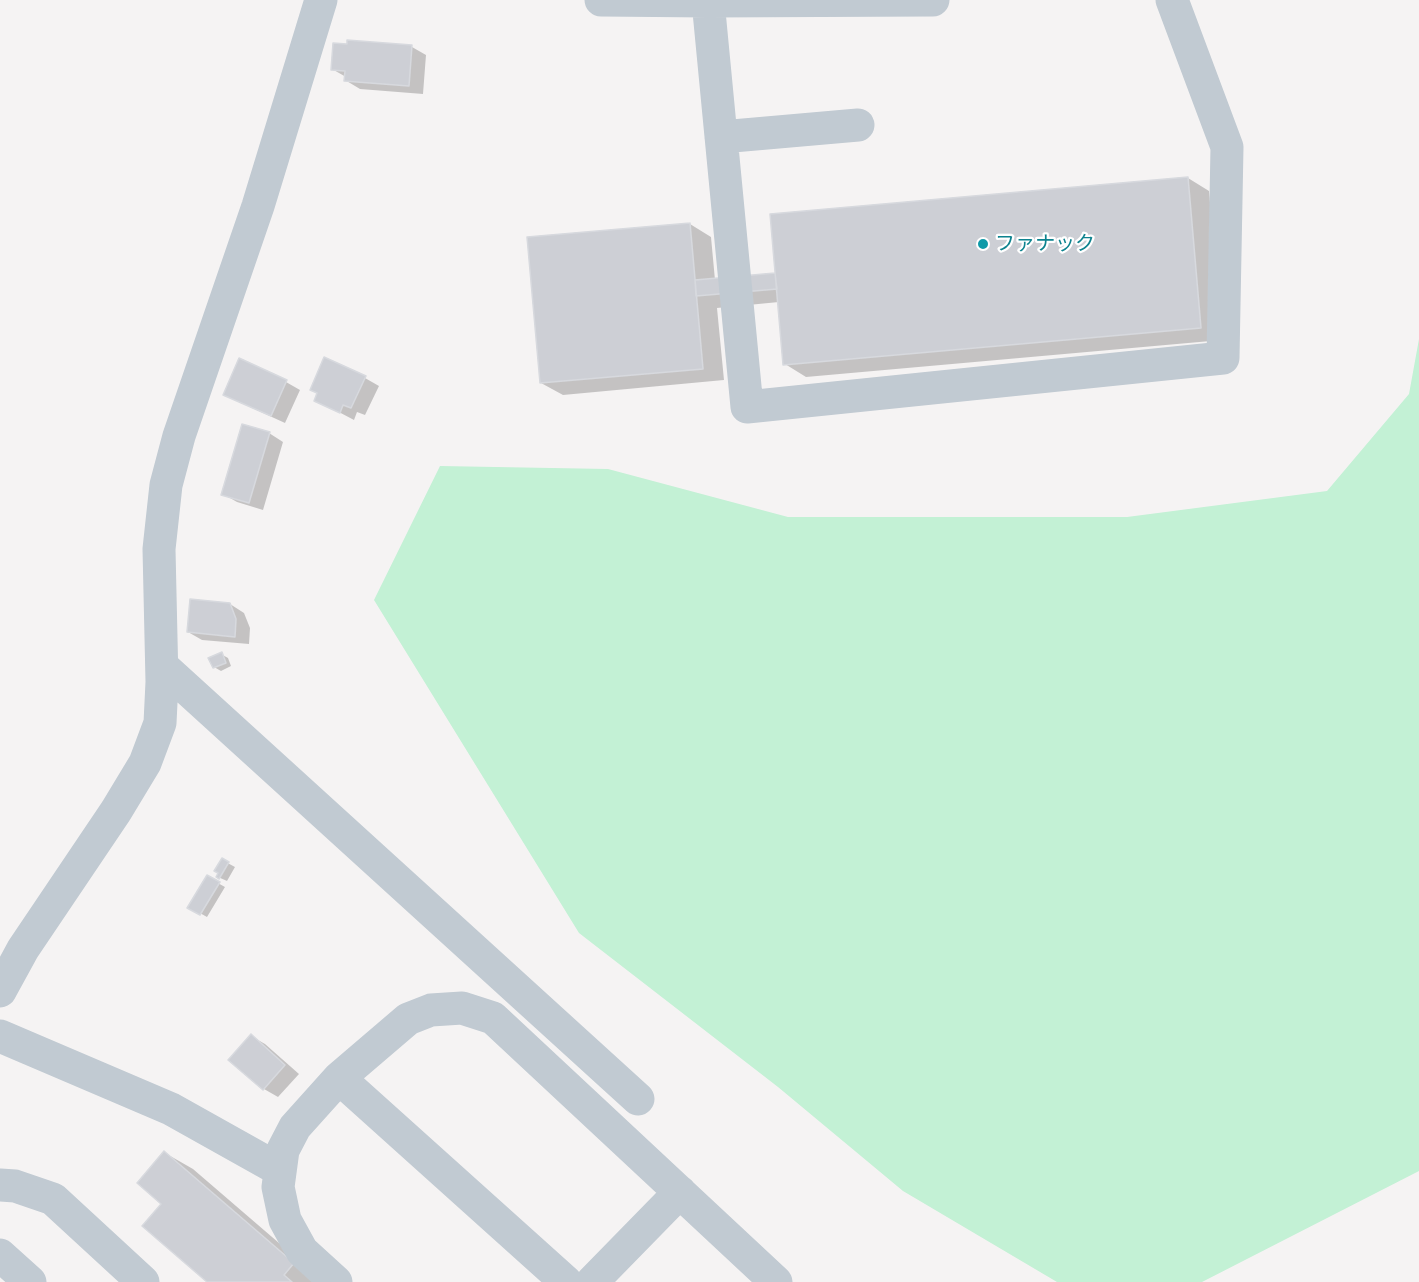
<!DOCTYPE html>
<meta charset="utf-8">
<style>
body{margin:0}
canvas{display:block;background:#f5f3f3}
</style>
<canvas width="1419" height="1282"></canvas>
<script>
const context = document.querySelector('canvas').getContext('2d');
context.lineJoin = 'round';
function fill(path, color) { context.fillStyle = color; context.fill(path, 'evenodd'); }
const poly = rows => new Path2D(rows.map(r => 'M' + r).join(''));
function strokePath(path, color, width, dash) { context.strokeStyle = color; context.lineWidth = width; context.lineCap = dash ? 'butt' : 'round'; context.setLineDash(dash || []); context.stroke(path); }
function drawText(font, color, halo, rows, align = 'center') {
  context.font = font + ' Rubik,"Noto Sans JP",sans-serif'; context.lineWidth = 4.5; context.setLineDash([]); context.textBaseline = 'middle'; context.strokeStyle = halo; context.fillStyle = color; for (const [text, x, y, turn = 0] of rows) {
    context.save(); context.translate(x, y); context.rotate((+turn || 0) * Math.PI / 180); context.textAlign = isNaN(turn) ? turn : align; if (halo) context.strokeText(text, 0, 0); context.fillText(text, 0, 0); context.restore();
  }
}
const green = poly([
 [1419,339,1419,1171,1202,1282,1057,1282,903,1191,778,1087,579,933,374,600,440,466,608,469,788,517,1127,517,1327,491,1409,394]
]);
const shadow = poly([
 [412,47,426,55,423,94,360,89,345,80,346,77,332,69],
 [1188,178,1209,191,1222,340,806,377,785,364,779,302,717,308,724,380,563,395,541,383,690,224,711,237,715,280,777,275],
 [240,360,286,382,300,390,285,423,239,402,225,394],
 [365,378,379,386,365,415,357,412,354,420,316,400,319,393],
 [269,433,283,442,263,510,237,502,223,494],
 [230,604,244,613,250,628,249,644,202,640,188,632],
 [221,654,228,658,231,666,221,671,214,667],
 [222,860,235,867,227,881,218,877,220,873],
 [207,877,225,887,207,917,189,907],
 [251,1036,265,1044,299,1074,278,1097,264,1089],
 [165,1153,193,1169,322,1280,320,1282,209,1282,163,1204]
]);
const building = poly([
 [347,40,412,45,409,86,344,81,345,71,331,70,333,43,347,44,347,40],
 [1188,177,1201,328,783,365,770,214,1188,177],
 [690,223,703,369,540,383,527,237,690,223],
 [775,273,777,289,696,296,695,280,775,273],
 [324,357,366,376,351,408,343,405,340,413,314,401,317,393,310,390,324,357],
 [239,358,287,380,271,416,223,395,239,358],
 [242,424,270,432,249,503,221,495,242,424],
 [190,599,230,603,236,619,235,637,187,632,190,599],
 [222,652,226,663,213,668,208,658,222,652],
 [222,858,229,862,219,879,216,877,218,873,214,871,222,858],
 [207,875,220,882,200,915,187,908,207,875],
 [251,1034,285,1065,263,1090,228,1060,251,1034],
 [164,1151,294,1263,284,1275,292,1282,207,1282,142,1226,161,1204,137,1183,164,1151]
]);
const minor = poly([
 [601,0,708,1,933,0],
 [708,1,747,407,1223,358,1227,147,1172,0],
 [721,137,858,125],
 [162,666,638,1099],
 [0,991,23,949,116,811,145,763,160,723,162,682,159,549,166,485,179,436,258,206,321,0],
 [0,1036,171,1109,280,1170],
 [339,1078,566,1282],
 [0,1185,15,1186,53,1199,143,1282],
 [0,1255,30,1282],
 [336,1282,302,1251,285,1220,278,1187,283,1150,295,1127,339,1078,408,1019,431,1010,462,1008,493,1018,776,1282],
 [592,1282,680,1192]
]);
const markers = [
 [983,244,6,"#0f9aa8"]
];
const cultureNames = [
 ["ファナック",995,244]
];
fill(green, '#c3f1d5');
fill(shadow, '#0003');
fill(building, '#cdcfd5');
strokePath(building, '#d7d9de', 1.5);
strokePath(minor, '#c1cad2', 33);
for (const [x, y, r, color] of markers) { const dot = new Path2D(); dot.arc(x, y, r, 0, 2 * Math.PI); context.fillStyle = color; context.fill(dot); strokePath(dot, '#fff', 2); }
drawText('20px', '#0d838f', '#fff', cultureNames, 'left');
</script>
